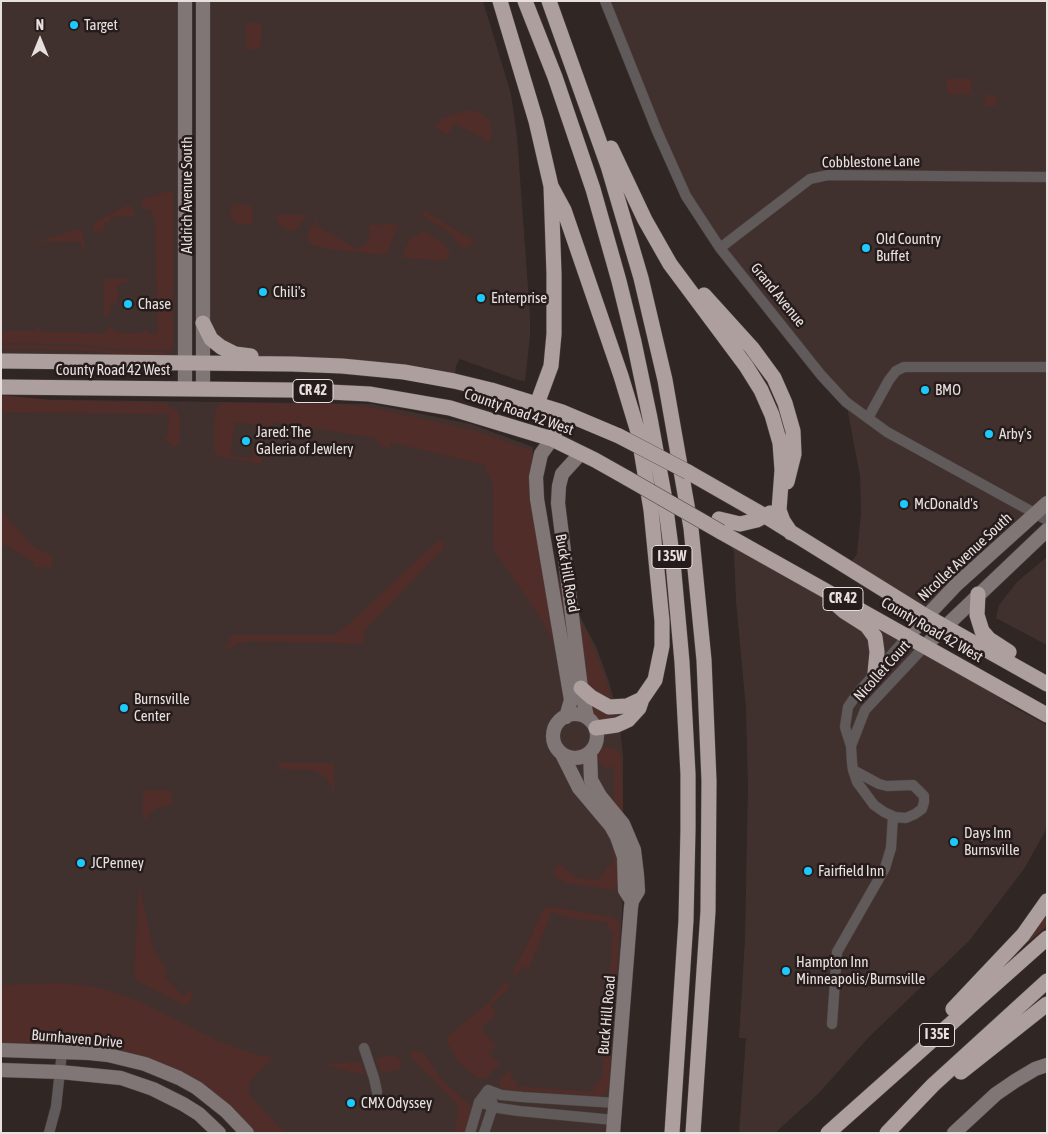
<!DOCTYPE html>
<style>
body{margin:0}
#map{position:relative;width:1048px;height:1134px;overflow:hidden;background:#302624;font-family:"Asap Condensed",sans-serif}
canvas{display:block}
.frame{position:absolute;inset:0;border:2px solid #e7e0df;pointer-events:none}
.north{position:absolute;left:15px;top:15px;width:50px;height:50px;-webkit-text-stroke:4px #261c1b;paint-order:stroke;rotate:0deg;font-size:14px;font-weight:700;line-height:20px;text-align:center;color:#e7e0df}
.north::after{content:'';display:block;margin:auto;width:18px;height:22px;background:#e7e0df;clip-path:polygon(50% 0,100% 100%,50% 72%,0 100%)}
</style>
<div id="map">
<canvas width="1048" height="1134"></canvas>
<div class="frame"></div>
<div class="north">N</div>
</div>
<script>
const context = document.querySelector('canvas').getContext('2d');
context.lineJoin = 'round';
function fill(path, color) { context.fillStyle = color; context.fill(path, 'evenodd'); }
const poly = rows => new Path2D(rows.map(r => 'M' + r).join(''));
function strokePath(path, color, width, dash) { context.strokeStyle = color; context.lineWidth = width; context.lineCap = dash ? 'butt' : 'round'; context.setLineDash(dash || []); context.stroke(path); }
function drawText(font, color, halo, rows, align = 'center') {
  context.font = font + ' "Asap Condensed",sans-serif'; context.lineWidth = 5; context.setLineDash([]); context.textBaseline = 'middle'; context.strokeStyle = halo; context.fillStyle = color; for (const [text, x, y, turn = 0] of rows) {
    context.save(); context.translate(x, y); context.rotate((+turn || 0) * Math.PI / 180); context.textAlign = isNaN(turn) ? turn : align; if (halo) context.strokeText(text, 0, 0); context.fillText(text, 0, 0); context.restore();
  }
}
const built = poly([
 [1,1,185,1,185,362,1,361],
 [203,1,483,1,511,94,517,136,530,315,530,336,525,381,518,380,460,359,456,366,454,381,235,354,203,323],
 [605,1,1047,1,1047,503,926,616,882,589,852,561,857,554,861,513,860,476,846,402,821,375,686,196],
 [1,399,372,404,471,424,533,447,534,497,545,548,597,649,609,682,619,720,623,756,623,889,618,995,606,1133,255,1133,150,1058,1,1043],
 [721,532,964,668,1008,704,1047,725,1047,828,1024,869,969,941,869,1037,819,1093,775,1133,739,1133,746,1038,739,1038,745,940,748,787,746,708,736,601,734,551],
 [1047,557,1047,645,996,618,999,605,1018,581]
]);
const green = poly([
 [246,23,261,23,261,44,260,47,257,49,246,50],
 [947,79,971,79,971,94,947,94],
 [985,95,996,95,997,106,985,106],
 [469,110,480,113,489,120,492,131,490,142,455,123,448,135,435,128,441,119,445,117],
 [166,192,173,192,173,346,171,351,121,349,76,344,1,343,1,331,30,331,35,330,39,326,41,332,108,333,109,325,116,332,121,333,140,333,145,330,150,334,156,333,158,331,155,224,151,209,143,209,141,203,146,198],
 [239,204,249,205,252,208,253,221,251,224,239,224,232,220,230,212,234,205],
 [128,205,132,207,136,216,111,217,110,222,104,223,104,231,95,232,92,226,95,225,95,222],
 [423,210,475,241,469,246,463,248,449,232,427,219,423,215],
 [275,215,307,215,296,230,291,232,279,224],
 [316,219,318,220,315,225,359,250,362,244,365,246,370,238,367,236,371,230,368,228,370,225,399,224,386,255,329,249,313,245,308,241,307,236],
 [79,229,81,230,84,239,84,248,82,248,81,242,41,241,40,248,38,242,41,240],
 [422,232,427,233,444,244,450,252,448,258,440,261,402,257,409,239],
 [104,279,129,279,127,283,122,282,118,285,117,303,111,303,110,312,108,315,104,316],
 [1,345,77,346,119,351,165,352,171,354,120,355,79,350,9,349,1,348],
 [1,395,50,400,167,403,167,406,175,409,178,413,180,421,180,442,177,446,174,447,165,440,166,437,168,434,169,414,1,412],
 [222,403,340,404,373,408,476,431,532,451,532,489,557,579,586,631,597,656,606,680,614,710,614,715,612,719,604,722,579,722,571,718,557,653,553,641,542,620,494,550,493,530,493,485,485,465,390,442,391,448,380,446,377,438,271,422,273,427,272,428,264,426,263,433,260,433,260,438,255,438,257,425,235,422,230,456,252,459,254,446,257,447,256,456,263,457,262,462,256,464,255,463,221,457,216,454,214,450,214,425,215,412],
 [1,511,32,545,52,556,52,568,34,567,34,562,8,546,2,545],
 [439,540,444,543,443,549,364,631,363,644,249,641,248,643,237,643,231,648,224,648,229,643,229,636,233,635,333,635,343,629,352,621],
 [582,748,610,748,618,751,621,755,623,806,622,880,619,886,613,890,566,883,557,878,555,874,555,870,558,865,563,866,569,873,577,878,596,880,603,876,607,867,613,864,614,766,607,769,600,761,594,760,583,765,576,766,573,765,570,757,572,753,576,749],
 [276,763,334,763,334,793,329,780,317,772,311,770,281,769],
 [143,790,172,791,172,804,157,808,150,813,143,822],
 [139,884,153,948,167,972,164,976,185,997,188,991,190,991,192,993,191,1001,187,1005,182,1004,141,983,134,976],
 [546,907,552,907,612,917,617,920,620,924,609,1087,606,1093,600,1096,512,1090,503,1089,499,1085,499,1080,510,1070,512,1072,510,1078,516,1080,516,1086,593,1092,594,1086,602,1078,613,931,607,929,608,922,572,919,552,912,528,969,522,966,516,977,513,971,527,945,541,913],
 [1047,908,1047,926,1013,955],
 [57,983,90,986,113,992,139,1001,216,1040,254,1054,271,1057,270,1061,250,1081,249,1091,252,1098,285,1133,253,1133,180,1073,1,1044,1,985],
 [505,983,508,983,510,987,496,1000,491,1007,496,1013,495,1015,483,1026,483,1032,496,1046,489,1052,500,1064,486,1078,480,1079,471,1073,458,1061,448,1043,448,1036,487,1004],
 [414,1050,424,1054,442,1080,471,1106,471,1113,465,1133,455,1133,458,1113,456,1103,411,1057,411,1051],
 [393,1055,400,1059,401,1062,400,1068,397,1070,381,1073,376,1059],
 [360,1062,365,1074,350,1072,328,1066,329,1064]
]);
const street = poly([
 [605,1,657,131,686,196,720,248,821,375,846,402,887,432,1047,520],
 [720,248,810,179,828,175,1047,177],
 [868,418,889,380,896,371,904,367,1047,367],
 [851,746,865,710,925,646],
 [853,770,879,784,887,786,913,785,924,796,924,802,922,809,915,814,906,818,895,817,884,812,874,805,857,782,853,770,852,763,851,746,845,727,848,707,857,694,908,636],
 [832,1024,837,952,885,868,891,848,893,816],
 [364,1048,374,1078,377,1092],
 [488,1090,501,1095,522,1097,616,1103],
 [479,1102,498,1108,519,1111,614,1120],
 [49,1133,56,1107,62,1052],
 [470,1133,479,1102,488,1090],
 [484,1133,493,1106,492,1101]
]);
const secondary = poly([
 [185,389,185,1],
 [203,389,203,1],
 [552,439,541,454,536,477,537,499,571,700,566,717],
 [581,453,562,474,559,486,558,503,581,688,587,717],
 [908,636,956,585,1047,503],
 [925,646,1047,530],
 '553 736a22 22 0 1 1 44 0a22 22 0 1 1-44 0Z',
 [590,753,591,780,600,796,623,824,634,850,637,875,638,891,632,901,631,907,613,1133],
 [562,754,579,788,611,826,617,837,624,857,625,890,632,901],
 [1,1050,89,1053,108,1055,145,1064,179,1078,197,1088,226,1111,247,1133],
 [1,1070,60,1072,121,1078,153,1089,183,1104,199,1114,219,1133],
 [954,1133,996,1094,1015,1081,1035,1069,1047,1065]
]);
const highway = poly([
 [500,1,536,121,551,186,554,274,554,334,551,366,537,404],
 [525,1,555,77,593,189,619,281,634,342,650,418,664,494,673,562,682,662,688,774,688,829,686,920,672,1133],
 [549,1,608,166,641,278,665,380,691,528,704,660,709,781,708,911,693,1133],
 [611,148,645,220,670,264,746,366,761,390,772,415,780,443,782,470,779,510,783,521,791,533],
 [551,186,564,210,621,376,638,432,651,510,662,621,662,646,655,680,642,699,639,708,628,720,617,725,596,728],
 [704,295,752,348,774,378,785,403,793,431,794,454,787,482],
 [203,323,211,339,221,347,235,354,251,356],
 [1,361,292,364,342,366,404,372,454,381,491,390,562,412,619,436],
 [1,387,290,390,369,394,404,400,450,408,552,439,595,460,627,478],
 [552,439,562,412],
 [688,472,765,516,926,616,1047,684],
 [719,519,740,524,757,520,770,513],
 [721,532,1047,715],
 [978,594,977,615,982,631,989,639,1009,652],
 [837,605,845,612,867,626,875,637,877,652,875,673],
 [581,688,591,697,609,707,627,706,642,699],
 [953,1009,1023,935,1047,901],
 [961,1072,1047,1004],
 [828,1133,1047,938],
 [887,1133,933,1085,1047,981]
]);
const highwayBridge = poly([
 [619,436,688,472],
 [627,478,721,532]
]);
const markers = [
 [74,25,5,"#1ec9fd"],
 [866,248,5,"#1ec9fd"],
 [263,292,5,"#1ec9fd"],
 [481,298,5,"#1ec9fd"],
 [128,304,5,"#1ec9fd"],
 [925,390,5,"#1ec9fd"],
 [989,434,5,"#1ec9fd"],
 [246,441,5,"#1ec9fd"],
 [904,504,5,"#1ec9fd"],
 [124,708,5,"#1ec9fd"],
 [954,842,5,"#1ec9fd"],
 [81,863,5,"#1ec9fd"],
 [808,871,5,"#1ec9fd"],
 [786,971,5,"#1ec9fd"],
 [351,1103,5,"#1ec9fd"]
];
const shields = [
 [313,391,40],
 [672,557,40],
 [843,599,40],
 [937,1035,35]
];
const shieldNames = [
 ["CR 42",313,391],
 ["I 35W",672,557],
 ["CR 42",843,599],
 ["I 35E",937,1035]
];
const poiNames = [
 ["Target",84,25],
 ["Old Country",876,239],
 ["Buffet",876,256],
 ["Chili's",273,292],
 ["Enterprise",491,298],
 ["Chase",138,304],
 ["BMO",935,390],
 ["Jared: The",256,432],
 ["Galeria of Jewlery",256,449],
 ["Arby's",999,434],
 ["McDonald's",914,504],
 ["Burnsville",134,699],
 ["Center",134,716],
 ["Days Inn",964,833],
 ["Burnsville",964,850],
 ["JCPenney",91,863],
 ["Fairfield Inn",818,871],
 ["Hampton Inn",796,962],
 ["Minneapolis/Burnsville",796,979],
 ["CMX Odyssey",361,1103]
];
const streetNames = [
 ["Cobblestone Lane",871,162,-1],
 ["Aldrich Avenue South",187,195,-90],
 ["Grand Avenue",778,295,51],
 ["County Road 42 West",113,370],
 ["County Road 42 West",519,412,19],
 ["Nicollet Avenue South",965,557,-43],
 ["Buck Hill Road",567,573,80],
 ["County Road 42 West",932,630,30],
 ["Nicollet Court",882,671,-48],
 ["Buck Hill Road",607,1015,-85],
 ["Burnhaven Drive",77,1039,5]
];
fill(built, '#41312e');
fill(green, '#502d28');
strokePath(street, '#4d4442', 11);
strokePath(secondary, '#4d4442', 15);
strokePath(highway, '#4d4442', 16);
strokePath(street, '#605a5a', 10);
strokePath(secondary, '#7f7675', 14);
strokePath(highway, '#ac9f9d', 15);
strokePath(highwayBridge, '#4d4442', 16, []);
strokePath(highwayBridge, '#ac9f9d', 15);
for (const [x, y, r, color] of markers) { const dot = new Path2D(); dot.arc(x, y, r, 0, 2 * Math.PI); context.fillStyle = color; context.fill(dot); strokePath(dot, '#261c1b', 2); }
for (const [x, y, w] of shields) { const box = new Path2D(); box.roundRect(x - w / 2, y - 11.5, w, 23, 4); context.fillStyle = '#261c1b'; context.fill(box); strokePath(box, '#e7e0df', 1); }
drawText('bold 14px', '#e7e0df', null, shieldNames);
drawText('15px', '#e7e0df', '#261c1b', poiNames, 'left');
drawText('15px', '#e7e0df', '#261c1b', streetNames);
</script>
